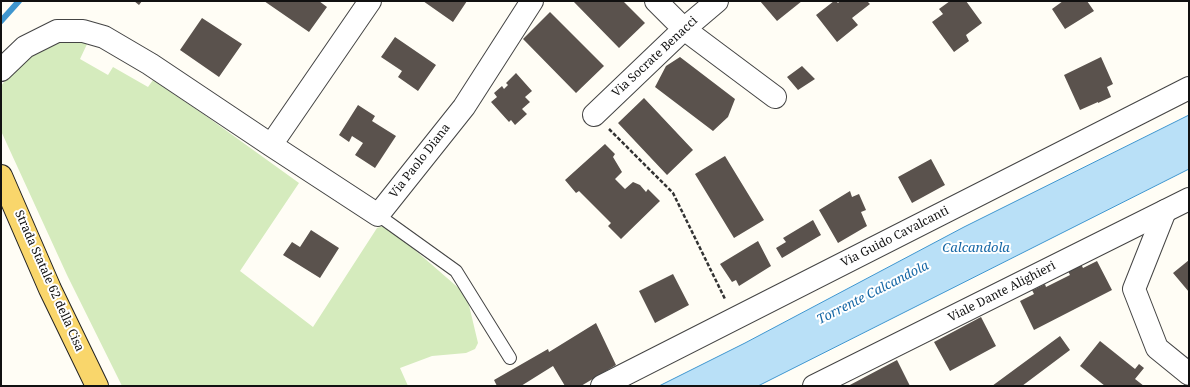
<!DOCTYPE html>
<style>
body{margin:0}
#map{position:relative;width:1190px;height:387px;overflow:hidden;background:#fffdf5;font-family:"Noto Serif",serif}
canvas{display:block}
.frame{position:absolute;inset:0;border:2px solid #111;pointer-events:none}
</style>
<div id="map">
<canvas width="1190" height="387"></canvas>
<div class="frame"></div>
</div>
<script>
const context = document.querySelector('canvas').getContext('2d');
context.lineJoin = 'round';
function fill(path, color) { context.fillStyle = color; context.fill(path, 'evenodd'); }
const poly = rows => new Path2D(rows.map(r => 'M' + r).join(''));
function strokePath(path, color, width, dash) { context.strokeStyle = color; context.lineWidth = width; context.lineCap = dash ? 'butt' : 'round'; context.setLineDash(dash || []); context.stroke(path); }
function drawText(font, color, halo, rows, align = 'center') {
  context.font = font + ' "Noto Serif",serif'; context.lineWidth = 4; context.setLineDash([]); context.textBaseline = 'middle'; context.strokeStyle = halo; context.fillStyle = color; for (const [text, x, y, turn = 0] of rows) {
    context.save(); context.translate(x, y); context.rotate((+turn || 0) * Math.PI / 180); context.textAlign = isNaN(turn) ? turn : align; if (halo) context.strokeText(text, 0, 0); context.fillText(text, 0, 0); context.restore();
  }
}
const green = poly([
 [65,38,88,42,80,59,108,75,113,67,148,87,153,80,206,116,299,183,240,271,313,327,377,228,383,226,392,230,462,291,468,301,478,343,475,349,466,353,432,356,400,368,408,386,122,386,67,275,1,131,1,86,7,78,46,44]
]);
const water = poly([
 [1189,115,1189,169,758,386,659,386,745,343,964,227,1189,115]
]);
const stream = poly([
 [1,21,19,1]
]);
const building = poly([
 [134,1,142,1,139,5],
 [264,1,319,1,327,7,309,32],
 [423,1,467,1,453,22],
 [573,1,623,1,645,23,619,48],
 [760,1,802,1,777,21],
 [834,1,836,1,838,3,840,1,867,1,870,4,852,18,858,25,837,42,816,15],
 [950,1,966,1,982,23,966,35,969,41,954,52,932,22,943,14,939,9],
 [1063,1,1087,1,1094,11,1065,29,1052,9],
 [550,12,604,66,576,93,523,39],
 [202,18,242,44,219,77,180,50],
 [395,37,436,65,418,91,398,77,402,71,381,57],
 [680,57,735,99,728,117,713,131,655,87,666,66],
 [1101,57,1113,84,1107,87,1111,97,1098,103,1098,102,1080,110,1064,75],
 [802,66,815,79,798,90,787,77],
 [516,73,532,91,525,97,530,102,522,109,527,114,515,125,511,120,509,122,491,102,497,97,494,93,502,86,504,89,508,85,506,83],
 [644,98,693,150,667,175,618,123],
 [358,105,375,116,372,121,396,136,375,168,355,155,363,143,352,136,349,142,339,135],
 [605,144,615,154,613,157,622,172,615,179,625,189,633,182,640,185,646,192,648,189,660,201,621,239,608,226,611,223,579,191,576,193,565,180],
 [725,156,764,220,734,238,695,174],
 [931,159,945,185,912,203,898,177],
 [850,191,852,197,859,194,866,210,861,212,867,226,838,243,819,210],
 [813,220,821,235,782,258,776,248,786,242,783,238],
 [311,230,339,248,320,278,283,255,292,242,300,247],
 [758,241,771,266,739,286,736,280,732,282,720,264],
 [1189,260,1189,292,1173,273],
 [1097,261,1112,290,1034,330,1020,301,1034,294,1032,290,1033,290,1045,284,1046,287,1070,275,1068,271,1081,264,1083,268],
 [673,274,689,305,655,323,639,291],
 [981,317,996,346,950,371,934,342],
 [596,323,616,365,581,386,565,386,553,366,521,386,497,386,494,380,548,349,549,352],
 [1060,336,1070,350,1022,386,992,386],
 [1100,341,1135,369,1139,364,1144,368,1135,379,1144,386,1105,386,1080,366],
 [897,360,910,386,848,386]
]);
const path = poly([
 [609,129,673,193,725,299]
]);
const service = poly([
 [378,215,456,271,510,358]
]);
const minor = poly([
 [656,1,684,29,775,97],
 [1,70,25,47,57,31,83,31,104,37,150,64,271,145,378,215,464,107,532,1],
 [594,115,684,29,717,1],
 [271,145,370,1],
 [1165,211,1134,289,1157,348,1189,374],
 [602,386,1189,88]
]);
const tertiary = poly([
 [814,386,1189,199]
]);
const primary = poly([
 [1,176,50,289,97,386]
]);
const streetNames = [
 ["Via Socrate Benacci",655,57,-43],
 ["Via Paolo Diana",420,161,-52],
 ["Via Guido Cavalcanti",895,237,-27],
 ["Strada Statale 62 della Cisa",49,281,66],
 ["Viale Dante Alighieri",1002,292,-27]
];
const waterNames = [
 ["Calcandola",976,248],
 ["Torrente Calcandola",873,293,-27]
];
fill(green, '#d5ebbd');
fill(water, '#b9e0f7');
strokePath(water, '#3f96cf', 1);
strokePath(stream, '#3f96cf', 6);
fill(building, '#5a524d');
strokePath(service, '#444', 14);
strokePath(minor, '#444', 24);
strokePath(tertiary, '#444', 24);
strokePath(primary, '#222', 24);
strokePath(path, '#333', 2.5, [4, 2]);
strokePath(service, '#fff', 12);
strokePath(minor, '#fff', 22);
strokePath(tertiary, '#fff', 22);
strokePath(primary, '#f9d66b', 22);
drawText('12px', '#111', '#fff', streetNames);
drawText('italic 13px', '#1768a6', '#fff', waterNames);
</script>
